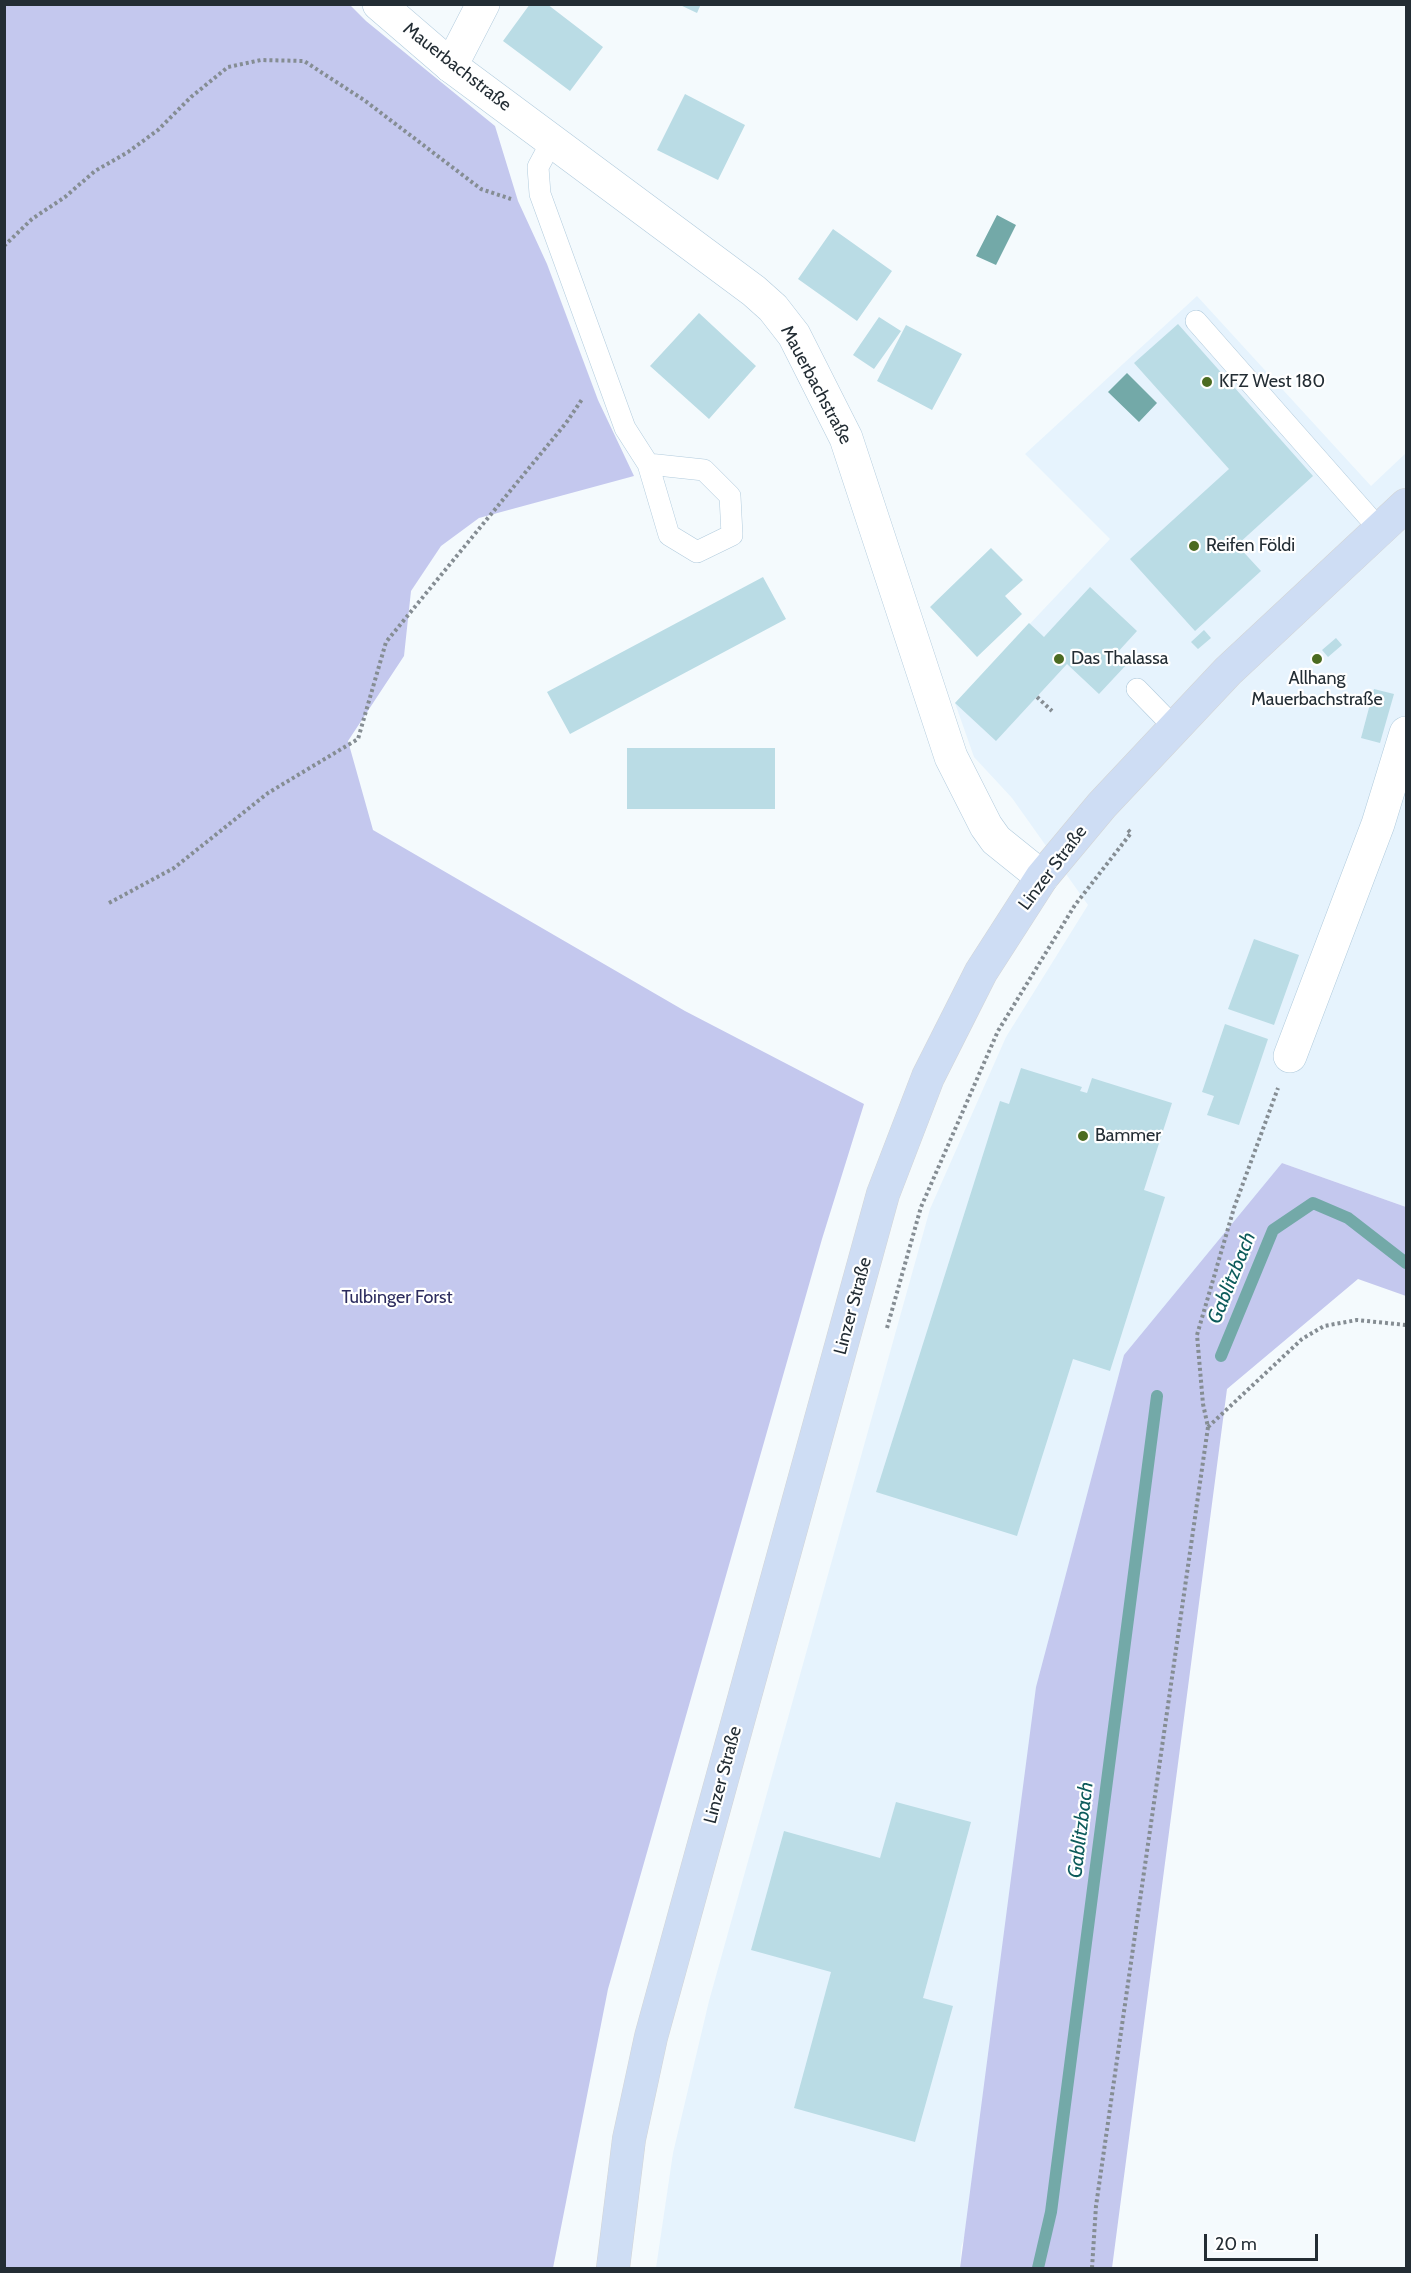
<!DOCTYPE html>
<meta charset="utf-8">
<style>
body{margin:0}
#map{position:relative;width:1411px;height:2273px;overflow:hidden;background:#f4fafd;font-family:Cabin,sans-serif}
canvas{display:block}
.frame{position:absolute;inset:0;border:6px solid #232d34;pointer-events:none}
.scale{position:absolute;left:1204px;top:2234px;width:114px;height:27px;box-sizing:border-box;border:3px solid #232d34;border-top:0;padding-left:8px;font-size:18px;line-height:21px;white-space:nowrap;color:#232d34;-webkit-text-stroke:4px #fff;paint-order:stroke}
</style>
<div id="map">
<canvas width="1411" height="2273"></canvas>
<div class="frame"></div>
<div class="scale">20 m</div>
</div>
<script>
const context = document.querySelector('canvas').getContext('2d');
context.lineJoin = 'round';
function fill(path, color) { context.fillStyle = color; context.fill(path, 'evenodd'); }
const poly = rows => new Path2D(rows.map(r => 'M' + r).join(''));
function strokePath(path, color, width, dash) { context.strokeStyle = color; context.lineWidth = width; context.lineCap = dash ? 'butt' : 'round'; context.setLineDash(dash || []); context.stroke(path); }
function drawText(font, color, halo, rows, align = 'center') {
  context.font = font + ' Cabin,sans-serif'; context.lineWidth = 4.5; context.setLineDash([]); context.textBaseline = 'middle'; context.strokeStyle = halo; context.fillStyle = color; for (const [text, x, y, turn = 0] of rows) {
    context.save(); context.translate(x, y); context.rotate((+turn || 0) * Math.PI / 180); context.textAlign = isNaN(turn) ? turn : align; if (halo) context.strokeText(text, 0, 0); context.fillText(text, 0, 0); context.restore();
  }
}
const built = poly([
 [1197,296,1371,486,1406,453,1406,1207,1282,1163,961,2248,960,2268,656,2268,673,2153,709,2001,930,1209,1006,1037,1088,905,1012,798,974,757,955,703,1110,539,1025,454]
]);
const green = poly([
 [5,4,350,5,366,21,495,126,518,201,547,264,598,400,634,476,479,518,441,546,411,591,404,656,348,741,373,830,685,1011,864,1104,822,1239,608,1989,553,2268,5,2268],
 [1282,1163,1406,1207,1406,1296,1358,1279,1227,1389,1112,2268,960,2268,1036,1687,1124,1355]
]);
const water = poly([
 [997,215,1016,225,996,265,976,256],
 [1127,373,1157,403,1139,422,1108,392]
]);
const stream = poly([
 [1221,1356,1273,1230,1313,1203,1348,1218,1406,1263],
 [1038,2268,1051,2212,1157,1396]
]);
const building = poly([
 [530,4,547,4,603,47,570,91,503,41],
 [678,4,701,4,697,13],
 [685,94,745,125,718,180,657,150],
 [833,229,892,271,857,321,798,279],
 [699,313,756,366,709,419,650,366],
 [879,317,901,331,874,369,853,355],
 [1178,324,1313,476,1237,545,1261,571,1195,631,1130,559,1229,469,1134,363],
 [906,325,962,354,932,410,877,381],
 [991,548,1023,580,1005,596,1022,614,977,657,930,607],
 [763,577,786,619,570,734,547,692],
 [1090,587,1137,631,1116,654,1127,664,1099,694,1067,664,996,741,955,703,1029,623,1044,637],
 [1204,630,1211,638,1198,649,1191,642],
 [1336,638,1342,645,1328,657,1322,650],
 [1374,689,1394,694,1380,743,1361,738],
 [627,748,775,748,775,809,627,809],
 [1254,939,1299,955,1274,1025,1228,1009],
 [1225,1024,1268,1039,1239,1125,1207,1115,1214,1096,1202,1092],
 [1021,1068,1082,1087,1080,1091,1087,1093,1092,1078,1172,1103,1144,1190,1165,1197,1110,1371,1073,1359,1017,1536,876,1492,1000,1101,1009,1104],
 [896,1802,971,1822,923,1998,953,2006,915,2142,794,2108,831,1972,751,1950,784,1831,880,1858]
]);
const path = poly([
 [4,246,32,219,65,197,95,171,128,152,158,130,191,97,228,67,261,60,304,61,364,100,481,189,511,199],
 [1037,697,1052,711],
 [109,903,174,868,268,793,358,739,386,642,566,423,583,398],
 [887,1328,921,1207,998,1031,1075,905,1131,833,1127,829],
 [1208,1427,1302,1339,1324,1326,1357,1320,1406,1325],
 [1092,2268,1096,2206,1208,1427,1203,1404,1197,1335,1234,1208,1278,1088]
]);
const service = poly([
 [553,139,538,167,540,194,625,428,648,464,669,535,697,552,732,535,730,496,704,470,648,464],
 [1196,321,1380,530],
 [1137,689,1174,727]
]);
const minor = poly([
 [451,66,483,4],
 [1290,1056,1378,824,1406,733]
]);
const tertiary = poly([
 [379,4,451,66,754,291,773,308,794,335,846,438,951,757,986,826,996,840,1042,877]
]);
const primary = poly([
 [613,2268,629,2139,651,2037,883,1194,928,1077,981,972,1042,877,1102,805,1228,671,1406,505]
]);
const markers = [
 [1207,382,6,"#4b6b21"],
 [1194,546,6,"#4b6b21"],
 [1059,659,6,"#4b6b21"],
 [1317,659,6,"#4b6b21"],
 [1083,1136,6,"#4b6b21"]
];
const streetNames = [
 ["Mauerbachstraße",457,67,38],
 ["Mauerbachstraße",816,385,62],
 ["Linzer Straße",1053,868,-53],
 ["Linzer Straße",853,1306,-75],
 ["Linzer Straße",723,1775,-75]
];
const poiNames = [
 ["KFZ West 180",1219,382],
 ["Reifen Földi",1206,546],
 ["Das Thalassa",1071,659],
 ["Allhang",1317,679,"center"],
 ["Mauerbachstraße",1317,700,"center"],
 ["Bammer",1095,1136]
];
const parkNames = [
 ["Tulbinger Forst",397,1298]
];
const waterNames = [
 ["Gablitzbach",1232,1278,-68],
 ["Gablitzbach",1081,1830,-83]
];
fill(built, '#e6f3fd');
fill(green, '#c4c8ee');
fill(water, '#73a9a8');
strokePath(stream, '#73a9a8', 12);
fill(building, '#badce5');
strokePath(service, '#b1cbdd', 22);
strokePath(minor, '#b1cbdd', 34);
strokePath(tertiary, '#b1cbdd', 34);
strokePath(primary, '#d3d5d6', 34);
strokePath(path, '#858d93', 4, [3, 3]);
strokePath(service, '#fff', 21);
strokePath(minor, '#fff', 33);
strokePath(tertiary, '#fff', 33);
strokePath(primary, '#ceddf4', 33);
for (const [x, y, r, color] of markers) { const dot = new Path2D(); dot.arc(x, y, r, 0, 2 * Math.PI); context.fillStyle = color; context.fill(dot); strokePath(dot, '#fff', 2); }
drawText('18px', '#232d34', '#fff', streetNames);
drawText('18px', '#232d34', '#fff', poiNames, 'left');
drawText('18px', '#2c2c5e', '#fff', parkNames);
drawText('italic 20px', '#0d5b5b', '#fff', waterNames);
</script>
